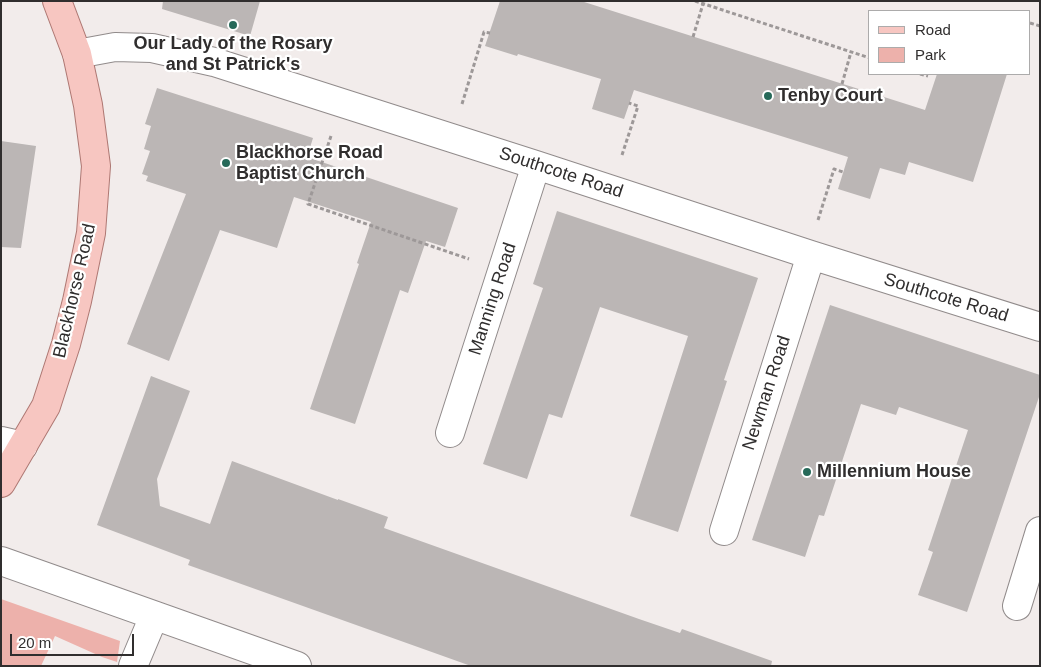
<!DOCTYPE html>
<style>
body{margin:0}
#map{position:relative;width:1041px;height:667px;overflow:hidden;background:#f2eceb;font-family:Helvetica,sans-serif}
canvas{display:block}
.frame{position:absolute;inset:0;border:2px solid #302e2e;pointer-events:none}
.legend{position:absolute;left:868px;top:10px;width:162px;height:65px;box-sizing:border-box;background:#fff;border:1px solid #acabab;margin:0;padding:6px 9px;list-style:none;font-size:15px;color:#302e2e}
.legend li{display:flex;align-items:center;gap:10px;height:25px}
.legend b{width:25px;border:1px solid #acabab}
.scale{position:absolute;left:10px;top:634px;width:124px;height:22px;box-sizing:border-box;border:2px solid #302e2e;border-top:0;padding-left:6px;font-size:15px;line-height:18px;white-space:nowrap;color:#302e2e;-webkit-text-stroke:4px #fff;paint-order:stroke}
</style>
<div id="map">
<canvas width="1041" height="667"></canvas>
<div class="frame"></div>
<ul class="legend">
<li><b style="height:6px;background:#f7c6c1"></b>Road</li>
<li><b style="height:14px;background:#edb1ab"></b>Park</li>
</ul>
<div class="scale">20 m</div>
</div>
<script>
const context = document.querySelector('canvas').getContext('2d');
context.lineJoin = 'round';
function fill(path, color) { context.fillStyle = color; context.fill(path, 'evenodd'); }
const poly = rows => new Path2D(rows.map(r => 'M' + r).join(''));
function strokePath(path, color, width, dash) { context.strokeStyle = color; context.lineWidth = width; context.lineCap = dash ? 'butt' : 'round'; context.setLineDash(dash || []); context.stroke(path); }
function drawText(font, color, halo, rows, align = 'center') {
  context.font = font + ' Helvetica,sans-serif'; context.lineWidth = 4.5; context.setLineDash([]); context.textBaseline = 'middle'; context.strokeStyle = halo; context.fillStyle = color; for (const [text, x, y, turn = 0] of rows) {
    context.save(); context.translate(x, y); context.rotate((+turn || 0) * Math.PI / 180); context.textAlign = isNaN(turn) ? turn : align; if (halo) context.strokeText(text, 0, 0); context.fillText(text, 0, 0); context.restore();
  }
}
const green = poly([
 [1,599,120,641,117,662,102,657,55,636,41,666,1,666]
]);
const building = poly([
 [163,1,260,1,250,36,162,9],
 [500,1,581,1,925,110,937,74,1007,74,973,182,909,162,905,175,880,168,870,199,838,189,848,157,634,90,624,119,592,109,601,79,518,54,517,56,485,46],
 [157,88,313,138,307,157,458,208,445,247,426,241,408,293,400,290,355,424,310,409,359,264,357,263,371,222,294,197,277,248,220,230,169,361,127,344,186,194,146,181,148,176,142,174,150,151,144,149,151,126,145,124],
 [1,141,36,146,21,248,1,247],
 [557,211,758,278,724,380,727,381,678,532,630,516,688,336,600,307,562,418,549,414,527,479,483,464,543,288,533,284],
 [830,305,1040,375,1040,394,967,612,918,595,933,552,928,550,968,430,899,407,896,415,861,404,824,516,819,515,805,557,752,540],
 [151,376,190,391,157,479,160,506,210,524,232,461,338,500,338,499,388,517,384,528,639,619,680,633,682,629,772,661,771,666,471,666,188,565,190,560,97,525]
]);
const path = poly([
 [695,1,870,58],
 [1030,23,1040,26],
 [693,37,703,4],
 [920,74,928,76],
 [842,84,851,52],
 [462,104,484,32,490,33],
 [331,136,308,204,469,259],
 [622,155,638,106,629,103],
 [818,220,834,169,843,172]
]);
const minor = poly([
 [77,54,115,47,152,48,214,62,536,165,811,255,1040,327],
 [450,433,536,165],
 [1,441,23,446],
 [724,531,811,255],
 [1,561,297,666],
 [1017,606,1040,531],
 [133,666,154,616]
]);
const major = poly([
 [1,483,46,406,66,344,77,301,91,233,96,166,88,105,77,54,57,1]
]);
const markers = [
 [233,25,5,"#266959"],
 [768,96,5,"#266959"],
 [226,163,5,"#266959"],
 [807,472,5,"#266959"]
];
const poiNames = [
 ["Our Lady of the Rosary",233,44,"center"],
 ["and St Patrick's",233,65,"center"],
 ["Tenby Court",778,96],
 ["Blackhorse Road",236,153],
 ["Baptist Church",236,174],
 ["Millennium House",817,472]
];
const streetNames = [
 ["Southcote Road",561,173,18],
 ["Blackhorse Road",75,291,-77],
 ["Southcote Road",946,298,17],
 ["Manning Road",493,299,-72],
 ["Newman Road",767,393,-72]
];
fill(green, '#edb1ab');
fill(building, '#bbb6b5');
strokePath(minor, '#918b8b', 30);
strokePath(major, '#ae7873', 30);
strokePath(path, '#9d9898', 3, [4, 2.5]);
strokePath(minor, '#fff', 28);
strokePath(major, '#f7c6c1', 28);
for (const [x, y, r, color] of markers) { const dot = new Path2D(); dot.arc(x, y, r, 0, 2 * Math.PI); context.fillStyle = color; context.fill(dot); strokePath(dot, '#fff', 2); }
drawText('bold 18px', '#302e2e', '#fff', poiNames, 'left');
drawText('18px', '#302e2e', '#fff', streetNames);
</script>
